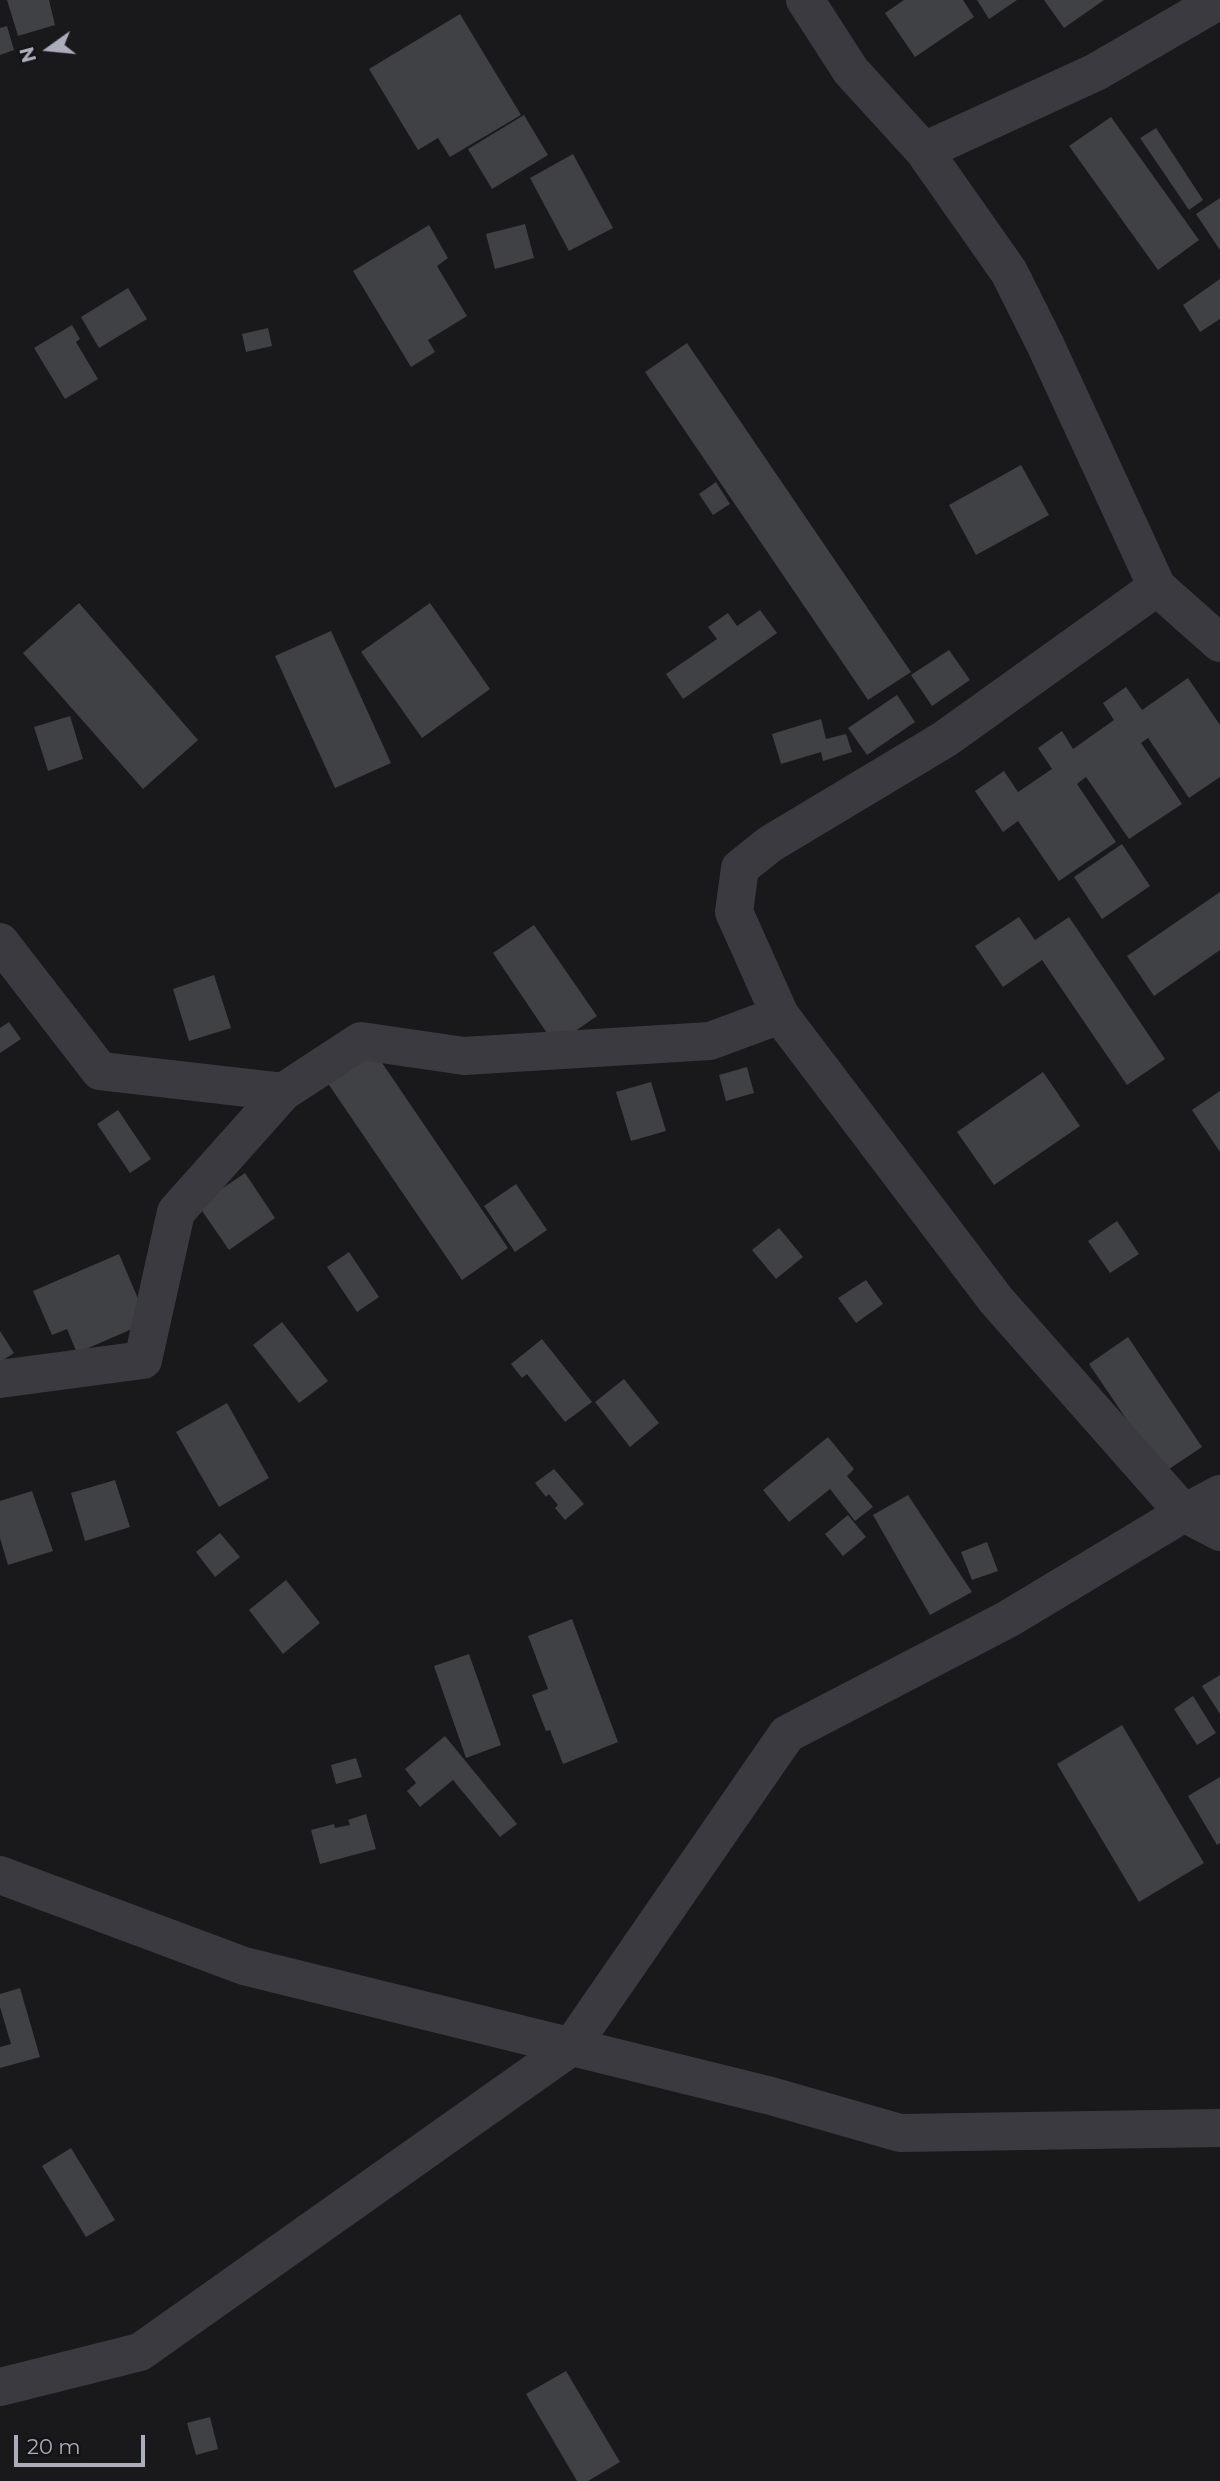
<!DOCTYPE html>
<html>
<head>
<meta charset="utf-8">
<style>
  body { margin:0 }
  #map { position:relative; width:1220px; height:2481px; overflow:hidden; background:#19191b; font-family:Montserrat,sans-serif }
  canvas { display:block }
  .north { position:absolute; left:14px; top:14px; width:70px; height:70px; -webkit-text-stroke:5px #141416; paint-order:stroke; rotate:255deg; font-size:19px; font-weight:700; line-height:28px; text-align:center; color:#abadbb }
  .north::after { content:''; display:block; margin:auto; width:24px; height:32px; background:#abadbb; clip-path:polygon(50% 0,100% 100%,50% 72%,0 100%) }
  .scale { position:absolute; left:14px; top:2435px; width:131px; height:32px; box-sizing:border-box; border:4px solid #abadbb; border-top:0; padding-left:9px; font-size:21px; line-height:24px; white-space:nowrap; color:#abadbb; -webkit-text-stroke:5px #141416; paint-order:stroke }
</style>
</head>
<body>
<div id="map">
<canvas width="1220" height="2481"></canvas>
<div class="north">N</div>
<div class="scale">20 m</div>
</div>
<script>
const ctx = document.querySelector('canvas').getContext('2d');
ctx.lineJoin = 'round';
function paint(path, color) { ctx.fillStyle = color; ctx.fill(path, 'evenodd'); }
const toPath = rows => new Path2D(rows.map(r => 'M' + r).join(''));
function strokePath(path, color, width, dash) { ctx.strokeStyle = color; ctx.lineWidth = width; ctx.lineCap = dash ? 'butt' : 'round'; ctx.setLineDash(dash || []); ctx.stroke(path); }
paint(toPath([
  [7,0,49,0,55,25,18,36],
  [904,0,963,0,974,17,915,57,885,13],
  [977,0,1017,0,989,19],
  [1044,0,1104,0,1064,28],
  [460,14,521,115,450,157,438,138,418,150,369,69],
  [7,26,14,50,0,55,0,28],
  [524,115,548,155,492,189,468,149],
  [1111,117,1199,240,1158,270,1069,146],
  [1156,128,1203,200,1189,210,1140,138],
  [573,154,613,228,569,251,530,178],
  [1220,198,1220,250,1196,214],
  [525,224,534,258,495,269,486,234],
  [429,225,448,258,437,266,467,316,428,340,435,352,411,367,353,271],
  [1220,279,1220,319,1200,332,1183,305],
  [128,288,147,319,99,348,81,317],
  [72,325,80,339,76,342,98,379,65,399,34,348],
  [268,328,272,346,246,352,242,334],
  [687,343,911,672,868,700,645,372],
  [1021,465,1049,515,976,555,949,505],
  [716,482,730,504,713,515,699,494],
  [79,603,198,740,143,789,23,653],
  [430,603,490,689,422,738,361,652],
  [760,610,777,633,683,699,666,674,717,639,708,627,728,613,737,626],
  [331,631,391,763,335,788,275,656],
  [949,650,970,680,932,706,911,675],
  [1188,678,1220,725,1220,777,1189,798,1148,738,1141,743,1182,804,1129,839,1086,777,1077,784,1116,842,1059,881,1018,821,1003,832,975,791,1004,771,1018,792,1052,769,1038,748,1062,731,1073,749,1114,720,1103,703,1126,687,1142,710],
  [897,695,915,722,867,755,848,728],
  [70,716,83,759,48,771,34,727],
  [821,719,826,739,846,734,852,752,823,761,821,752,781,764,772,734],
  [1122,844,1150,886,1102,919,1074,877],
  [1220,892,1220,950,1154,996,1127,956],
  [1019,917,1035,940,1069,917,1165,1059,1127,1085,1042,960,1003,987,975,946],
  [534,925,597,1016,555,1045,493,953],
  [214,975,231,1028,189,1041,173,989],
  [9,1022,21,1039,0,1053,0,1028],
  [374,1051,508,1248,462,1280,327,1082],
  [747,1067,754,1093,726,1101,719,1075],
  [1043,1072,1080,1126,994,1185,957,1132],
  [651,1082,666,1131,631,1141,616,1092],
  [1220,1091,1220,1152,1192,1110],
  [118,1110,151,1159,130,1173,97,1124],
  [245,1173,275,1218,229,1250,198,1205],
  [516,1184,547,1230,515,1252,484,1206],
  [1117,1221,1139,1254,1110,1273,1088,1241],
  [779,1228,803,1257,776,1279,752,1250],
  [349,1252,379,1297,357,1312,327,1267],
  [119,1254,148,1322,77,1353,67,1329,52,1335,33,1291],
  [866,1280,883,1304,856,1323,838,1298],
  [282,1322,328,1381,299,1403,253,1345],
  [0,1331,14,1353,0,1362],
  [1128,1337,1202,1447,1163,1473,1089,1364],
  [542,1339,592,1402,565,1422,527,1374,522,1378,511,1364],
  [624,1379,659,1423,630,1447,595,1402],
  [227,1403,269,1478,219,1507,176,1432],
  [828,1437,854,1469,847,1476,873,1507,855,1521,830,1489,789,1522,763,1490],
  [554,1469,584,1504,565,1520,555,1508,558,1505,549,1494,546,1497,535,1483],
  [115,1480,130,1527,85,1541,71,1493],
  [32,1491,53,1551,8,1565,0,1538,0,1501],
  [908,1495,972,1592,930,1615,873,1515],
  [848,1515,866,1537,843,1556,825,1534],
  [220,1533,240,1557,215,1577,196,1552],
  [987,1542,998,1571,972,1580,961,1552],
  [286,1580,320,1623,283,1654,249,1610],
  [572,1619,618,1742,563,1764,550,1730,546,1731,532,1695,548,1689,528,1636],
  [469,1654,501,1745,466,1758,434,1666],
  [1220,1675,1220,1714,1202,1686],
  [1193,1696,1216,1733,1197,1745,1174,1709],
  [1122,1725,1204,1863,1139,1902,1057,1764],
  [445,1736,517,1824,500,1837,453,1780,420,1807,407,1791,416,1783,405,1769],
  [356,1758,362,1777,336,1784,331,1765],
  [1220,1777,1220,1843,1217,1845,1188,1796],
  [366,1814,376,1849,320,1864,311,1830,334,1824,335,1828,350,1825,348,1820],
  [20,1988,40,2057,0,2068,0,2047,11,2044,0,2007,0,1994],
  [71,2148,115,2220,86,2237,42,2166],
  [566,2371,620,2462,588,2481,577,2481,526,2394],
  [210,2417,218,2449,196,2455,187,2423]
]), '#404145');
strokePath(toPath([
  [805,0,851,71,924,151,1009,272,1045,344,1157,587],
  [924,151,1096,72,1220,0],
  [0,942,100,1071,283,1092],
  [780,1015,734,912,740,868,770,844,945,739,1157,587,1220,643],
  [0,1379,143,1360,176,1212,283,1092,361,1041,464,1056,710,1041,780,1015,996,1300,1184,1513,1220,1532],
  [0,1875,244,1966,771,2096,900,2133,1220,2128],
  [0,2387,140,2352,571,2047,787,1734,1008,1619,1184,1513,1220,1494]
]), '#3a3a40', 38);
</script>
</body>
</html>
